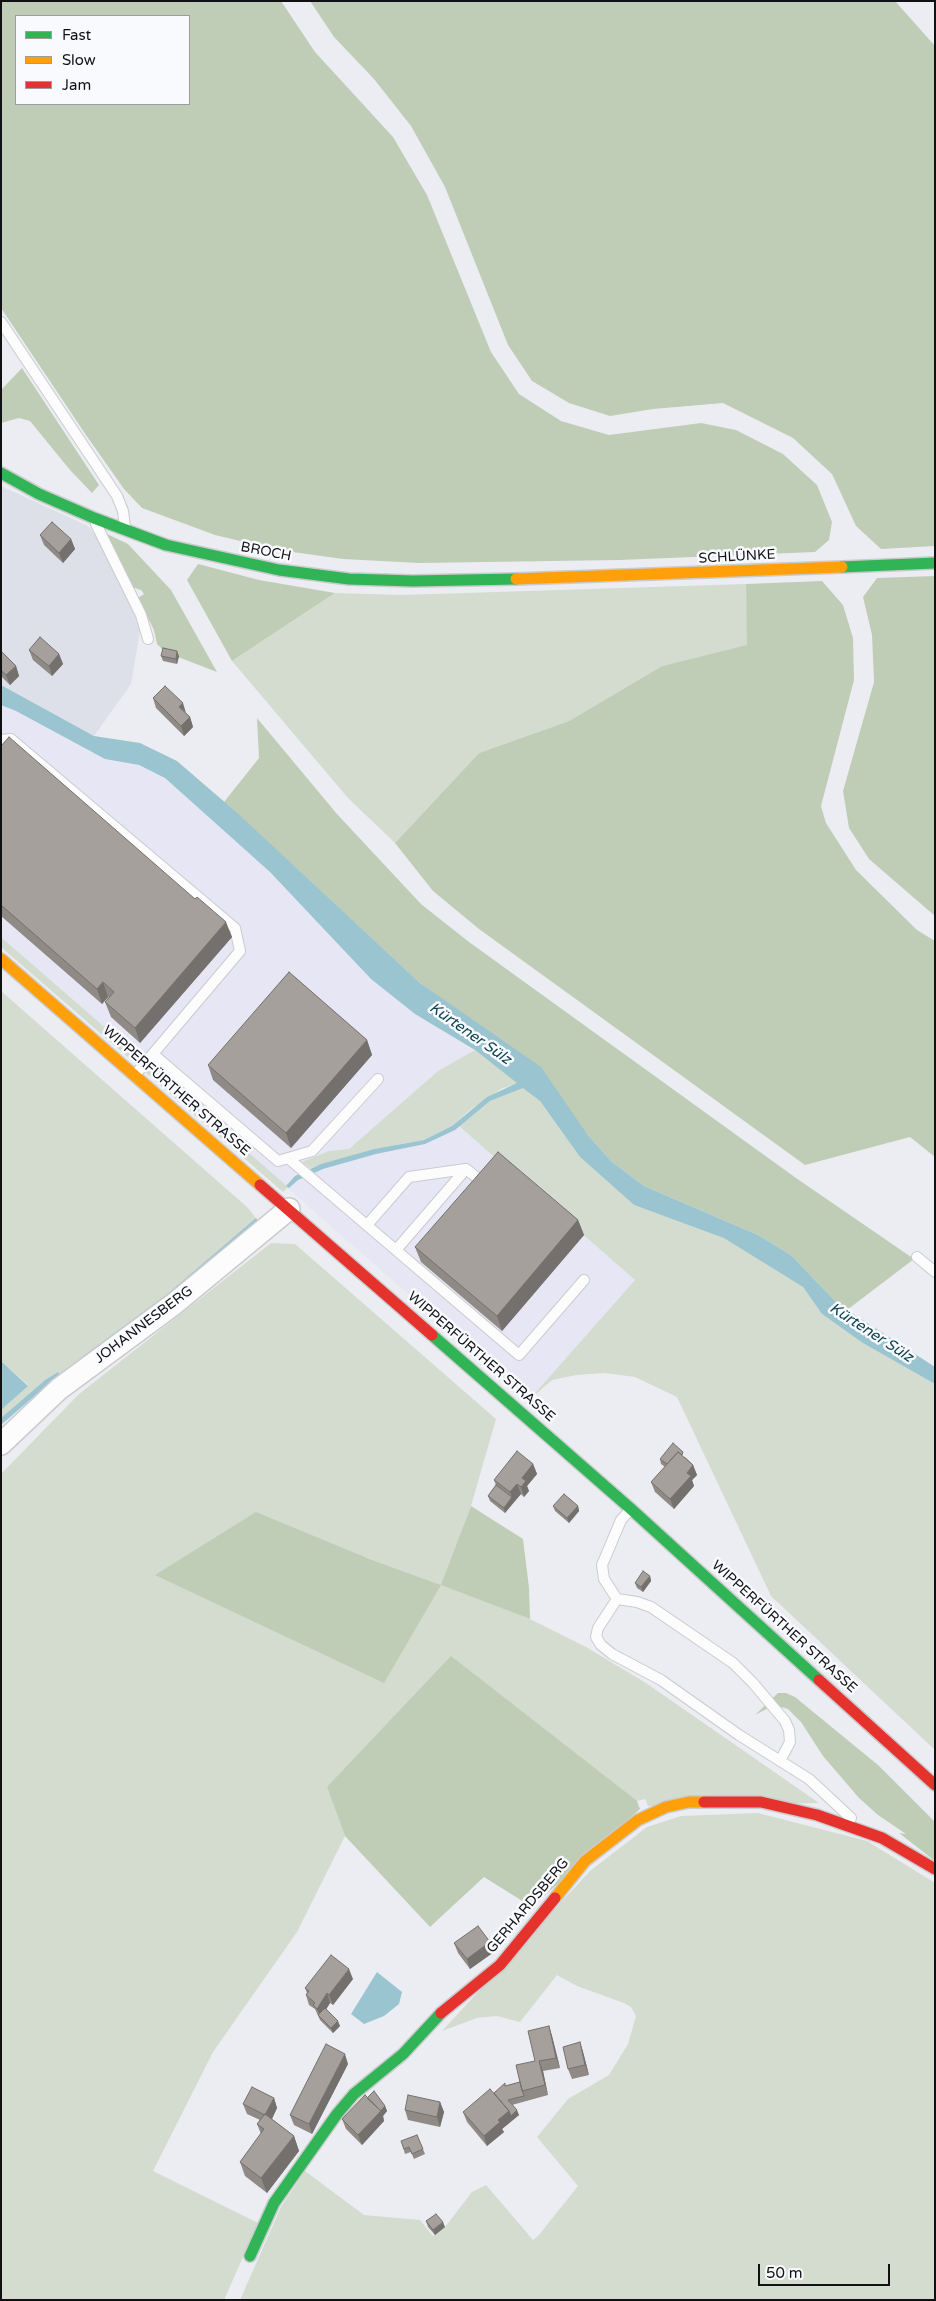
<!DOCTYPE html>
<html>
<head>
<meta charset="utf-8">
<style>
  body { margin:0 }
  #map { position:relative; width:936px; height:2301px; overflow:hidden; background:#ecedf2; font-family:"Varela Round",sans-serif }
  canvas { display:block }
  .frame { position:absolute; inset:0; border:2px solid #111114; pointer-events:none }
  .legend { position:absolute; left:15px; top:15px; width:175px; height:90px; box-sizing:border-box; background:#f9fafe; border:1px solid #9c9da0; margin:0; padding:6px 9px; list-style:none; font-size:15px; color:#111114 }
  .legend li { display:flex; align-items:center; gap:10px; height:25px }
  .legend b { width:25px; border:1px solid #9c9da0 }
  .scale { position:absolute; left:758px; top:2264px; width:132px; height:22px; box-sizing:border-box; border:2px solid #111114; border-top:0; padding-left:6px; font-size:15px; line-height:18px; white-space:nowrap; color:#111114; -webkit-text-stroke:4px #f9fafe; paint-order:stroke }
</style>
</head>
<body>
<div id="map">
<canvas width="936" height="2301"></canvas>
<div class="frame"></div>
<ul class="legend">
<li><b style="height:6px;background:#30b455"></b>Fast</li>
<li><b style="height:6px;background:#ff9f0a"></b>Slow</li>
<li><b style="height:6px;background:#e5322d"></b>Jam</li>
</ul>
<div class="scale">50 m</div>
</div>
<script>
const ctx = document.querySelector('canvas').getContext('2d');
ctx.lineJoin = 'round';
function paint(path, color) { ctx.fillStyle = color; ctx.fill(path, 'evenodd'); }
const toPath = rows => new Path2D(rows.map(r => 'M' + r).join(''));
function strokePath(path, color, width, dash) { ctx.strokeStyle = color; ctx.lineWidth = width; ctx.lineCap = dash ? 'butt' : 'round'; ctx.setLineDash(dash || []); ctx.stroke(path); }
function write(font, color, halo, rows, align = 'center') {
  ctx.font = font + ' "Varela Round",sans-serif'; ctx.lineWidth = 5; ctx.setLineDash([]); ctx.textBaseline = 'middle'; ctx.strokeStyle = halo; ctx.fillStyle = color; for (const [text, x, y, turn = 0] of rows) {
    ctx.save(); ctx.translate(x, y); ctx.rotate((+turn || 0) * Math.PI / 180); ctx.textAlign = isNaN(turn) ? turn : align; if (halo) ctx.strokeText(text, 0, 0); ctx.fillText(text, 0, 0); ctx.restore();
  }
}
paint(toPath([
  [1,486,88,526,99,540,129,601,140,631,131,684,94,736,1,685]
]), '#dddfe9');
paint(toPath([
  [1,705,16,711,105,759,139,765,165,778,270,872,371,979,415,1014,475,1050,438,1071,349,1149,329,1151,302,1162,314,1172,376,1154,425,1144,459,1126,635,1280,529,1400,1,937]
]), '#e7e6f4');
paint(toPath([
  [746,584,748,645,662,666,569,721,479,753,395,843,348,798,232,661,335,593,402,595],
  [1,937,288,1187,283,1192,1,947],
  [1,991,247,1207,256,1218,166,1295,83,1356,84,1358,55,1385,58,1372,45,1380,1,1418,1,1410,28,1385,1,1361],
  [475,1050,518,1083,501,1089,471,1109,452,1126,424,1140,374,1149,310,1168,302,1162,329,1151,349,1149,438,1071],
  [523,1087,540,1101,580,1157,634,1205,724,1237,803,1287,822,1314,864,1343,935,1384,935,1750,771,1596,677,1397,635,1377,605,1373,576,1375,552,1380,529,1400,635,1280,459,1126,490,1101],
  [271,1243,295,1244,496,1419,471,1506,442,1585,530,1619,586,1647,646,1683,819,1803,648,1806,645,1799,637,1801,327,1786,345,1836,297,1932,213,2052,153,2171,258,2223,224,2300,1,2300,1,1474,79,1394],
  [367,1558,441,1585,155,1575],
  [758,1813,867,1841,935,1883,935,2300,240,2300,281,2207,305,2171,364,2215,420,2220,433,2236,445,2227,472,2192,486,2185,533,2240,539,2235,578,2186,537,2137,568,2099,609,2075,628,2044,636,2016,631,2007,624,2003,577,1986,557,1975,520,2022,497,2016,477,2018,442,2031,590,1871,647,1827,681,1816]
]), '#d3dcce');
paint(toPath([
  [1,1,281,1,315,52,393,137,427,195,491,352,519,394,561,421,609,435,701,423,736,430,783,454,817,485,832,522,829,540,815,552,620,560,419,563,343,559,278,550,215,535,142,508,124,489,86,435,1,308],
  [16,16,189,16,189,104,16,104],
  [310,1,895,1,935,46,935,546,881,549,856,526,832,474,793,438,723,403,653,409,610,416,569,403,532,381,508,345,445,187,411,126,374,79,334,37],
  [22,368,99,485,92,493,70,470,30,421,19,418,1,423,1,390],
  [105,533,128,544,171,590,217,672,165,652,157,644,154,630,138,598,144,594,141,590,132,587],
  [198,564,259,580,335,593,232,661,187,580],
  [935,576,935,916,869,859,849,828,843,791,874,682,872,635,863,597,877,578],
  [822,581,843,605,853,638,854,680,821,806,826,823,856,870,917,930,935,941,935,1157,910,1137,805,1165,479,929,433,891,395,843,479,753,569,721,662,666,747,645,746,584],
  [257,718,337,814,421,904,469,942,796,1178,914,1259,847,1310,838,1304,791,1255,758,1235,644,1186,611,1161,587,1134,473,1022,420,983,224,802,259,758],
  [471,1506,523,1539,529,1588,530,1619,441,1585,384,1683,155,1575,256,1512,367,1558,441,1585],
  [451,1656,637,1801,640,1809,532,1907,484,1877,430,1927,345,1836,327,1787],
  [778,1693,786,1693,795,1697,878,1765,935,1822,935,1861,899,1833,906,1834,878,1815,859,1798,823,1756,801,1722,788,1709,774,1705,755,1715]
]), '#bfcdb7');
paint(toPath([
  [1,685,94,736,140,743,177,761,235,811,420,983,541,1067,587,1134,611,1161,644,1186,758,1235,791,1255,838,1304,935,1367,935,1384,863,1343,822,1314,803,1287,724,1238,634,1205,580,1157,540,1101,523,1088,490,1101,455,1130,425,1144,376,1154,323,1169,298,1180,289,1188,286,1186,295,1176,321,1164,374,1149,424,1140,452,1126,487,1097,517,1083,475,1050,415,1014,371,979,270,872,165,778,139,765,105,759,16,711,1,705],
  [256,1218,259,1222,170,1299,86,1360,83,1356,166,1295],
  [1,1361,28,1386,1,1410],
  [58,1372,60,1377,46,1386,1,1425,1,1418,45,1380],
  [377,1972,402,1992,399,2004,384,2016,364,2024,351,2014]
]), '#9ac4d0');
const lane = toPath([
  [1,322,117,496,123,511,125,527],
  [96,524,141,615,148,639],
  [1,740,11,739,235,928,240,951,135,1075],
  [153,1054,278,1161,312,1151,378,1079],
  [288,1158,519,1355,584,1280],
  [367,1225,409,1177,466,1169],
  [396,1250,466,1169,485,1184],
  [917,1257,935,1272],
  [630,1510,621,1520,602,1565,604,1579,617,1599,598,1628,596,1637,601,1645,612,1654,661,1680,739,1735,809,1779,851,1818],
  [617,1599,637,1602,651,1607,733,1663,753,1683,785,1721,789,1730,790,1742,780,1761]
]);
const street = toPath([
  [1,1444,59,1389,174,1304,289,1209]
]);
const fast = toPath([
  [1,473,39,494,94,518,166,545,279,570,349,579,413,581,516,579],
  [842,567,935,563],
  [432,1335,631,1509,819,1680],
  [250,2256,274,2203,337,2114,354,2094,403,2054,441,2013]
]);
const slow = toPath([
  [516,579,842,567],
  [1,959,260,1185],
  [555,1898,585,1861,638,1820,666,1807,689,1802,704,1802]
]);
const jam = toPath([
  [260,1185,432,1335],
  [819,1680,935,1785],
  [704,1802,761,1802,817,1815,882,1838,935,1869],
  [441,2013,500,1965,555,1898]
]);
strokePath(lane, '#cacbce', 12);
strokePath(street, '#cacbce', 24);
strokePath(fast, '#cacbce', 14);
strokePath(slow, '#cacbce', 14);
strokePath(jam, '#cacbce', 14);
strokePath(lane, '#fcfcfd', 10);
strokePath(street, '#fcfcfd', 21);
strokePath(fast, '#30b455', 11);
strokePath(slow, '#ff9f0a', 11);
strokePath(jam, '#e5322d', 11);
paint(toPath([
  [40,535,71,539,75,549,63,563,44,545],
  [29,650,59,654,63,664,52,676,33,660],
  [1,651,16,666,19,676,10,685,1,676],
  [161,656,179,656,177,664,163,661],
  [153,698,186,713,190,717,193,727,184,736,156,708],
  [1,746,232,937,140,1043,111,1017,105,1002,109,997,108,997,102,1004,1,916],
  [367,1040,372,1055,291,1148,213,1080,208,1065],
  [578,1220,584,1235,502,1331,421,1262,415,1247],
  [685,1457,693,1465,697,1475,692,1480,694,1486,674,1509,655,1492,651,1482,665,1467,661,1464,660,1459],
  [533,1464,537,1474,527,1486,529,1491,524,1497,521,1494,505,1513,490,1501,488,1496,496,1485,494,1480],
  [553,1506,578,1506,579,1511,569,1523,555,1511],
  [650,1576,651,1581,643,1592,637,1588,635,1583],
  [490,1942,494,1952,470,1969,458,1953,454,1943],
  [353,1979,333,2005,330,2003,326,2009,340,2026,333,2033,320,2020,315,2009,309,2005,306,1995,307,1993,305,1988],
  [549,2026,552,2036,560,2068,543,2071,548,2095,512,2105,519,2115,502,2129,504,2132,487,2146,467,2122,463,2112,505,2086,520,2082,535,2061],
  [580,2042,583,2052,589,2075,572,2079,568,2069],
  [348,2064,312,2134,294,2125,290,2115],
  [274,2098,277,2108,272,2119,294,2136,299,2151,267,2193,245,2176,240,2162,261,2134,257,2124,260,2120,247,2114,243,2104],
  [367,2098,385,2106,387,2111,383,2116,384,2121,362,2145,346,2129,342,2119],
  [440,2102,444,2112,440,2127,408,2120,405,2110],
  [417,2135,425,2154,414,2159,411,2152,405,2154,401,2141],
  [426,2221,445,2227,435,2235,428,2227]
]), '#8f8a86');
paint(toPath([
  [71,539,75,549,63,563,59,553],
  [177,651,179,656,177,664,176,659],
  [59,654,63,664,52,676,49,666],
  [16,666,19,676,10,685,6,675],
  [183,703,186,713,179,707],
  [190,717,193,727,184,736,181,726],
  [226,922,232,937,140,1043,135,1028],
  [103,982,108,997,102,1004,97,989],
  [367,1040,372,1055,291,1148,286,1133],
  [578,1220,584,1235,502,1331,497,1316],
  [533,1464,537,1474,527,1486,529,1491,524,1497,521,1487,522,1478],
  [693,1465,697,1475,692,1480,694,1486,674,1509,670,1499,687,1473],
  [517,1484,521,1494,514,1502,510,1492],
  [512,1497,514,1502,505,1513,504,1508],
  [578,1506,579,1511,569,1523,567,1518],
  [650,1576,651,1581,643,1592,641,1587],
  [490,1942,494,1952,470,1969,467,1959],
  [349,1969,353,1979,333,2005,329,1995],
  [327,1993,330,2003,321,2018,317,2009],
  [338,2021,340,2026,333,2033,331,2028],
  [549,2026,552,2036,560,2068,556,2058],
  [580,2042,583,2052,589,2075,585,2065],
  [345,2054,348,2064,312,2134,309,2124],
  [539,2061,543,2071,548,2095,545,2085],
  [274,2098,277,2108,269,2125,265,2115],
  [440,2102,444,2112,440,2127,437,2117],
  [385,2106,387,2111,383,2116,384,2121,362,2145,358,2135],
  [517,2110,519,2115,502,2129,504,2132,487,2146,484,2136,498,2120,509,2111],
  [294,2136,299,2151,267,2193,261,2178],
  [443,2222,445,2227,435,2235,433,2230]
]), '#74706d');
const building = toPath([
  [52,522,71,539,59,553,40,535,52,522],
  [40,637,59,654,49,666,29,650,40,637],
  [163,648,177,651,176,659,161,656,163,648],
  [1,651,16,666,6,675,1,670,1,651],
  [165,686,183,703,179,707,190,717,181,726,153,698,165,686],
  [9,737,195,899,197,897,226,922,135,1028,105,1002,114,992,103,982,97,989,1,905,1,746,9,737],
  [289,972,367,1040,286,1133,208,1065,289,972],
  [498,1152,578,1220,497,1316,415,1247,498,1152],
  [673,1443,683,1452,682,1455,678,1452,667,1464,660,1459,673,1443],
  [517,1451,533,1464,522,1478,526,1481,521,1487,517,1484,510,1492,494,1480,517,1451],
  [678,1452,693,1465,687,1473,691,1476,670,1499,651,1482,678,1452],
  [496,1485,512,1497,504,1508,488,1496,496,1485],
  [564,1494,578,1506,567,1518,553,1506,564,1494],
  [643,1571,650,1576,641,1587,635,1583,643,1571],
  [478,1926,490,1942,467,1959,454,1943,478,1926],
  [331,1955,349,1969,329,1995,327,1993,317,2009,313,2005,315,2003,306,1995,309,1991,305,1988,331,1955],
  [325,2008,338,2021,331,2028,318,2015,325,2008],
  [549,2026,556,2058,539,2061,545,2085,522,2091,516,2065,535,2061,528,2031,549,2026],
  [580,2042,585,2065,568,2069,563,2047,580,2042],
  [326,2044,345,2054,309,2124,290,2115,326,2044],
  [520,2082,524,2096,508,2100,517,2110,511,2116,509,2111,494,2093,505,2083,505,2086,520,2082],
  [252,2087,274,2098,265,2115,243,2104,252,2087],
  [490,2089,509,2111,498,2120,500,2122,484,2136,463,2112,490,2089],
  [374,2091,385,2106,379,2113,381,2111,367,2098,374,2091],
  [365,2095,381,2111,358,2135,342,2119,365,2095],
  [408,2095,440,2102,437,2117,405,2110,408,2095],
  [265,2114,294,2136,261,2178,240,2162,264,2129,257,2124,265,2114],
  [417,2135,423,2149,412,2154,409,2147,404,2149,401,2141,417,2135],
  [436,2214,443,2222,433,2230,426,2221,436,2214]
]);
paint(building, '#a6a09c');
strokePath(building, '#74706d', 1);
write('14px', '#111114', '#f9fafe', [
  ["BROCH",266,552,11],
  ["SCHLÜNKE",737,557,-3],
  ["WIPPERFÜRTHER STRASSE",176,1091,41],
  ["JOHANNESBERG",144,1325,-37],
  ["WIPPERFÜRTHER STRASSE",481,1357,41],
  ["WIPPERFÜRTHER STRASSE",784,1627,42],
  ["GERHARDSBERG",528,1906,-50]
]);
write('italic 15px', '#0f4551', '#f9fafe', [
  ["Kürtener Sülz",470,1034,35],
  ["Kürtener Sülz",871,1333,33]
]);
</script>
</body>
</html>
